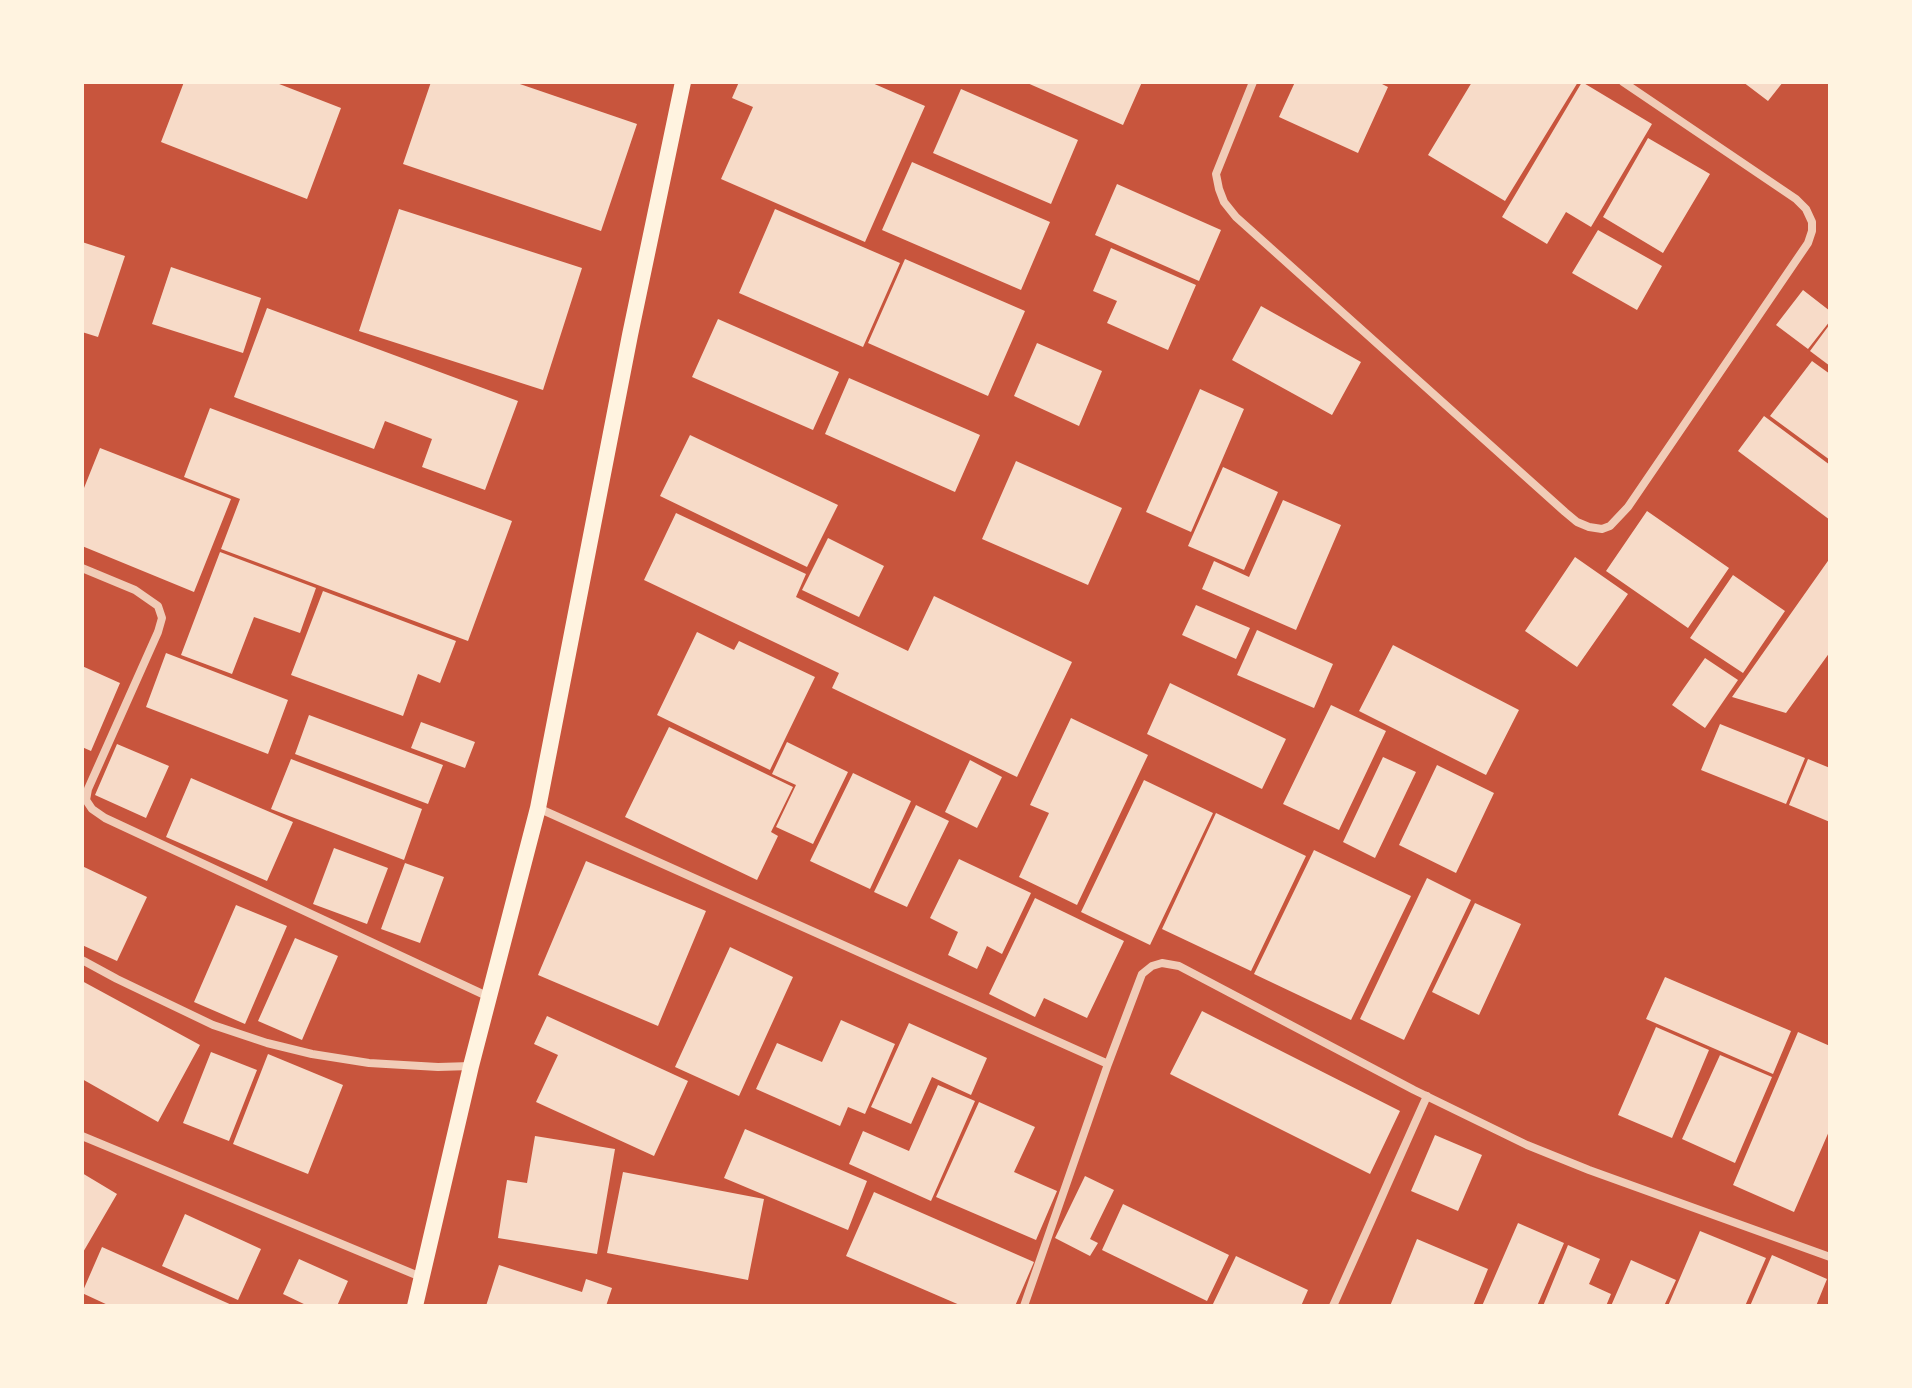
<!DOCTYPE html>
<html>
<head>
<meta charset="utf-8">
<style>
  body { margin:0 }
  #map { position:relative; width:1912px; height:1388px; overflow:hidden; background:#c8553d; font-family:"Golos Text",sans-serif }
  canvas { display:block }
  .frame { position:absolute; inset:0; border:84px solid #fff3e0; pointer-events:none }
</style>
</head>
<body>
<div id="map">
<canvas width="1912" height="1388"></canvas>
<div class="frame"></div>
</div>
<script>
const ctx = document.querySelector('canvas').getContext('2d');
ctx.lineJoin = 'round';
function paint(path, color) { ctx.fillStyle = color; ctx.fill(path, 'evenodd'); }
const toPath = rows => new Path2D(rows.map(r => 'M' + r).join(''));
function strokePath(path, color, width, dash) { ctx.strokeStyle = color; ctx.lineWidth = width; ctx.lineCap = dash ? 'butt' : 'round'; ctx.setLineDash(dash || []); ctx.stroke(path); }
paint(toPath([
  [184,82,274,82,341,108,307,199,161,142],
  [431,82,514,82,637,124,601,231,403,164],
  [739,82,870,82,925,106,865,242,721,179,753,107,732,98],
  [1025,82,1142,82,1123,125],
  [1295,82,1378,82,1388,87,1358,153,1279,117],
  [1472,82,1578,82,1505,201,1428,155],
  [1582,82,1652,124,1591,227,1566,212,1547,244,1502,217],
  [1743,82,1783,82,1768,101],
  [961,89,1078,140,1051,204,933,153],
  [1648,138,1710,174,1663,253,1603,217],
  [912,162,1050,222,1021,290,882,230],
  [1117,184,1221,230,1199,281,1095,235],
  [399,209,582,268,543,390,359,331],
  [775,209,900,263,863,347,739,293],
  [1598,230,1662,266,1637,310,1572,273],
  [82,242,125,256,98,337,82,332],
  [1111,248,1196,285,1168,350,1107,323,1117,301,1093,291],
  [905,259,1025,311,988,396,868,343],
  [171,267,261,298,243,353,152,324],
  [1803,290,1830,311,1830,321,1808,349,1776,325],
  [1261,306,1361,362,1332,415,1232,360],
  [267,308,518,401,485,490,422,467,432,439,385,421,374,449,234,397],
  [718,319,839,372,813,430,692,377],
  [1830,324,1830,366,1810,351],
  [1037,343,1102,371,1079,426,1014,396],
  [1812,361,1830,374,1830,460,1770,416],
  [849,378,980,435,955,492,825,434],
  [1200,389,1244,409,1191,532,1146,512],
  [210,408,512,521,468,641,221,549,240,499,184,477],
  [1764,416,1830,465,1830,520,1738,451],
  [690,435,838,505,807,567,660,496],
  [100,448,231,499,194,592,82,546,82,493],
  [1016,461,1122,508,1088,585,982,539],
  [1223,467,1278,492,1244,570,1188,546],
  [1283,500,1341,525,1296,630,1202,589,1214,561,1249,577],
  [1647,511,1729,568,1688,628,1606,571],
  [676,513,806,574,796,597,908,651,934,596,1072,662,1017,777,832,688,839,673,644,580],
  [828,538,884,566,859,617,802,590],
  [220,552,316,588,300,633,254,617,232,674,181,655],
  [1575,557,1628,594,1577,667,1525,631],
  [1830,558,1830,652,1786,713,1732,697],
  [1733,575,1785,611,1743,673,1690,638],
  [323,591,456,641,440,683,418,674,403,716,291,675],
  [1196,605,1250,628,1236,659,1182,635],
  [1257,630,1333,664,1314,708,1237,675],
  [697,632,734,650,739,641,815,677,770,770,657,715],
  [1393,645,1519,710,1486,775,1359,711],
  [166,653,288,700,268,754,146,707],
  [1705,658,1738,680,1705,728,1672,705],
  [82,666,120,683,91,751,82,747],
  [1170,683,1286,739,1262,789,1147,734],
  [1331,705,1386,731,1339,830,1283,804],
  [309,715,443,765,428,804,295,754],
  [1071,718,1148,755,1077,905,1019,877,1049,813,1030,805],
  [421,722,475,742,465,768,411,748],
  [1720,724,1805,758,1786,804,1701,770],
  [669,727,793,787,771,832,778,836,757,880,625,817],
  [787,742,848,772,813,844,776,827,796,785,772,774],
  [117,744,169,766,146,818,95,795],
  [1383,757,1416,772,1375,858,1343,842],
  [291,759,422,809,404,860,271,809],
  [1808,759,1830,768,1830,822,1789,805],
  [970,760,1002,777,977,828,945,812],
  [1437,765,1494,793,1456,873,1399,845],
  [853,773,911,801,870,889,810,861],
  [191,778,293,822,267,881,166,837],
  [1144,780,1213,813,1150,945,1081,912],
  [916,805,949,821,907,907,874,892],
  [1216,813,1306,856,1251,971,1162,929],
  [334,848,388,868,367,924,313,904],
  [1314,850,1411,896,1351,1020,1254,974],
  [959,859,1031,893,1002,954,987,946,977,969,948,955,958,932,930,918],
  [586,861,706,911,658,1026,538,975],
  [405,863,444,877,420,943,381,929],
  [82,866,147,897,117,961,82,945],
  [1427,878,1471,900,1404,1040,1360,1019],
  [1035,898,1124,941,1087,1018,1044,998,1035,1017,989,994],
  [1475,903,1521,924,1479,1015,1432,992],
  [236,905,287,926,245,1024,194,1002],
  [295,938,338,956,302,1040,258,1021],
  [730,947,793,977,739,1096,675,1067],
  [1665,977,1791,1031,1773,1074,1646,1019],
  [82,981,200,1045,158,1122,82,1079],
  [1202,1011,1400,1111,1370,1174,1170,1074],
  [547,1016,688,1081,654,1156,536,1102,558,1055,534,1044],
  [841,1020,895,1044,865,1114,848,1107,840,1126,756,1089,777,1043,822,1062],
  [909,1023,987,1058,971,1095,932,1077,911,1124,871,1107],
  [1656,1027,1709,1050,1672,1138,1618,1115],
  [1798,1032,1830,1046,1830,1129,1794,1212,1733,1185],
  [211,1052,257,1070,229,1141,183,1123],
  [268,1054,343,1085,308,1174,233,1144],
  [1720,1055,1772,1077,1735,1163,1682,1139],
  [938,1085,975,1101,931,1201,849,1164,863,1131,909,1151],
  [979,1102,1035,1127,1014,1172,1057,1191,1036,1240,936,1197],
  [745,1129,867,1181,848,1230,724,1178],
  [1435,1135,1482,1155,1458,1211,1411,1191],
  [535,1136,615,1149,597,1254,498,1238,507,1180,527,1183],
  [623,1172,764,1199,748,1280,607,1253],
  [82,1173,117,1194,82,1254],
  [1085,1176,1114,1190,1090,1239,1098,1243,1090,1256,1055,1238],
  [874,1192,1034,1262,1015,1306,962,1306,846,1256],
  [1123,1204,1229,1255,1207,1301,1102,1250],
  [185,1214,261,1249,238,1300,162,1266],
  [1518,1223,1564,1243,1537,1306,1482,1306],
  [1700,1231,1766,1258,1745,1306,1668,1306],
  [1417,1239,1488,1269,1473,1306,1390,1306],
  [1568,1245,1600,1259,1589,1284,1611,1294,1606,1306,1543,1306],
  [102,1247,234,1306,110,1306,82,1293],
  [1772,1255,1827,1279,1816,1306,1750,1306],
  [1236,1256,1308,1290,1301,1306,1212,1306],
  [299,1259,348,1281,337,1306,308,1306,283,1294],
  [1631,1260,1676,1280,1664,1306,1611,1306],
  [499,1265,582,1292,586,1279,612,1288,606,1306,486,1306]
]), '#f7dbc8');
strokePath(toPath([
  [1253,82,1216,174,1219,189,1224,202,1236,217,1565,512,1577,522,1589,527,1602,529,1610,526,1628,507,1808,243,1812,231,1812,222,1806,209,1796,199,1623,82],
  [82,568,135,590,158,606,162,618,158,632,88,789,86,800,92,809,105,818,489,997],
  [538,808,1108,1064,1142,974,1152,966,1162,963,1179,966,1414,1090,1527,1145,1589,1170,1830,1257],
  [82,960,117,979,213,1025,267,1043,312,1054,369,1063,438,1067,471,1066],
  [82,1136,421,1277],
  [1024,1306,1108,1064],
  [1333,1306,1427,1096]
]), '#f1ccb7', 8);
strokePath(toPath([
  [415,1306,471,1066,538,808,630,335,683,82]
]), '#fff3e0', 16);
</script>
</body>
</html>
